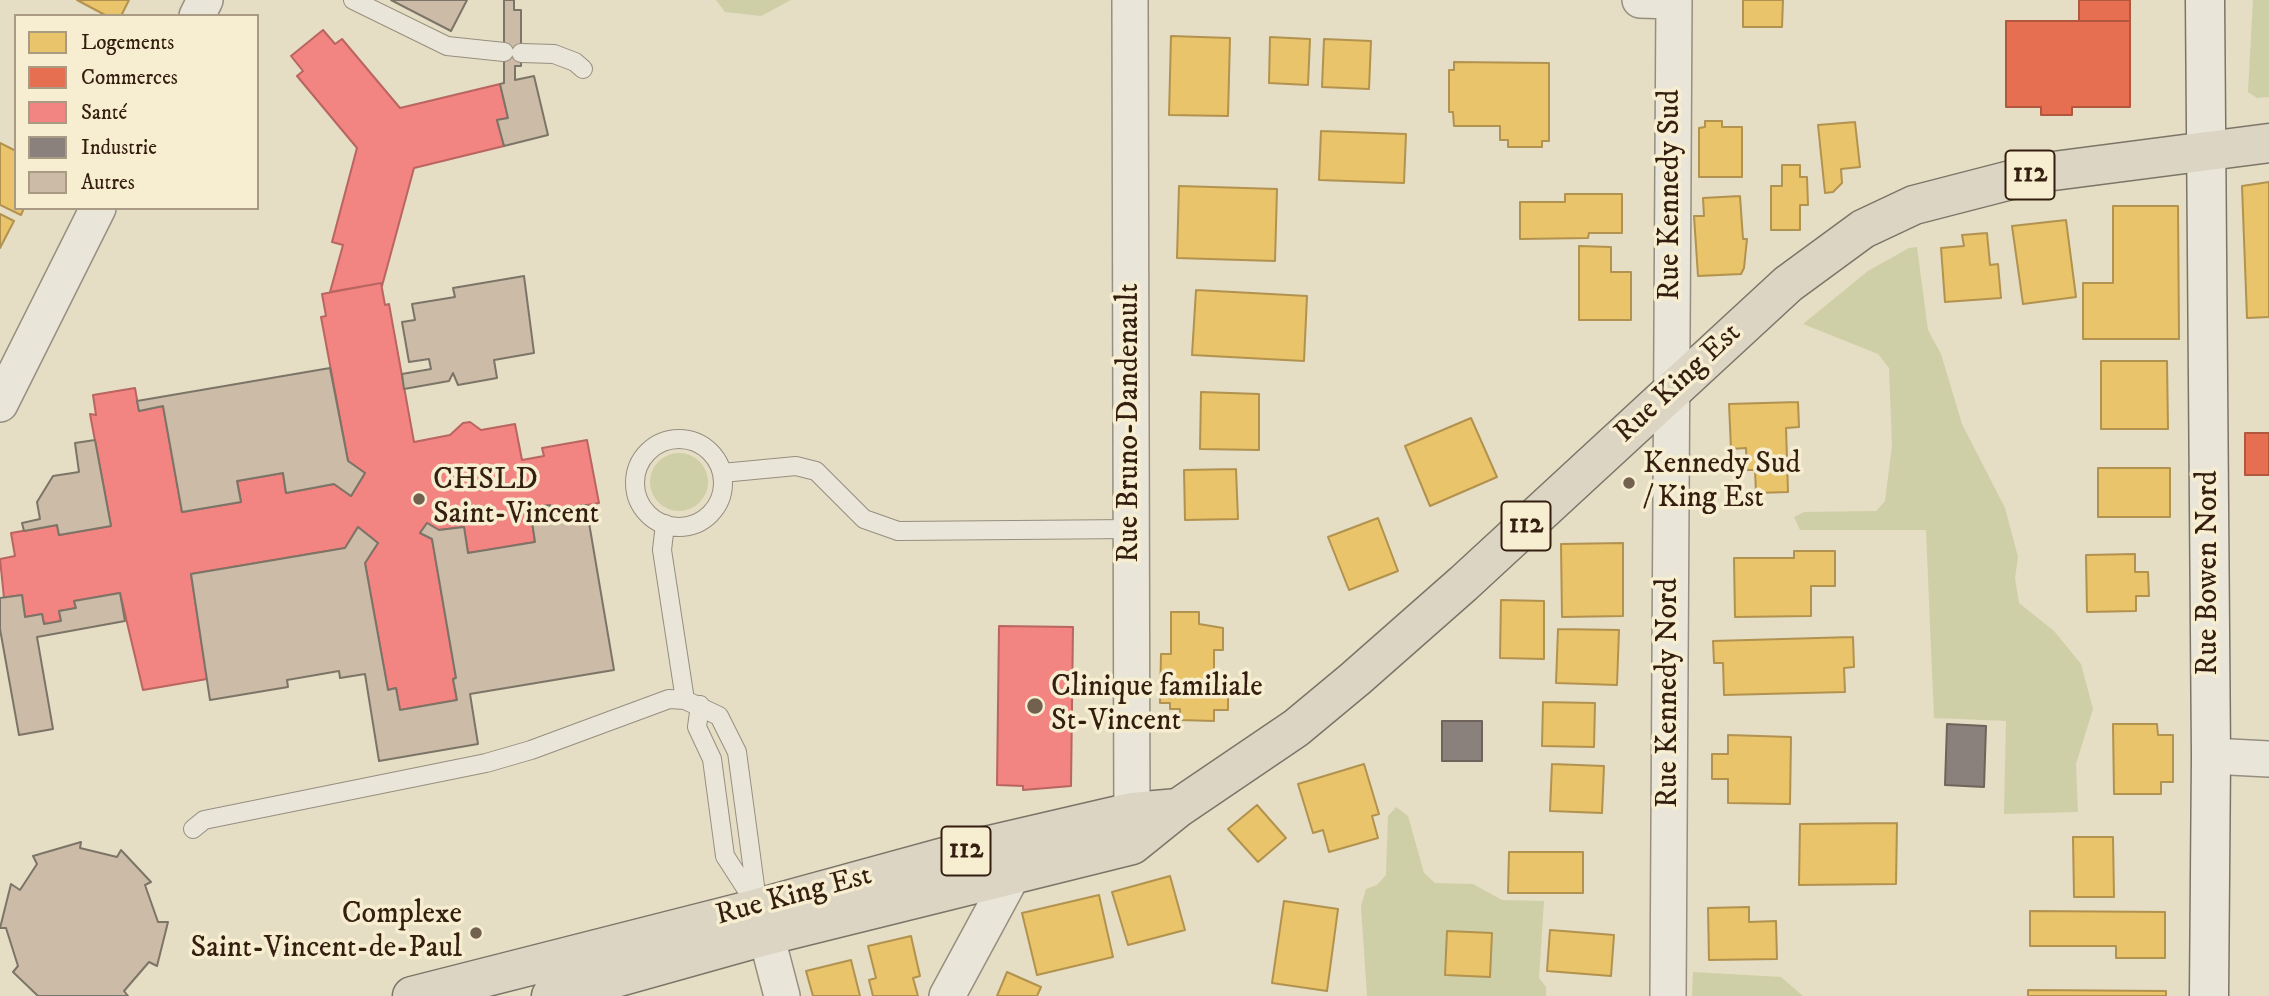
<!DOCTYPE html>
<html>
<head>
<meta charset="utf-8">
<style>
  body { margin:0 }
  #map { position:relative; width:2269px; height:996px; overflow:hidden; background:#e5ddc4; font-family:"IM FELL DW Pica",serif }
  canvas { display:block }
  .legend { position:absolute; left:14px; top:14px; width:245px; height:196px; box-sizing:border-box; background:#f7edd0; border:2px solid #a99a83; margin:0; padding:9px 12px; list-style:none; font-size:21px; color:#331e0f }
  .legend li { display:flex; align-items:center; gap:14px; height:35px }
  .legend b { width:35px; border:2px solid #a99a83 }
</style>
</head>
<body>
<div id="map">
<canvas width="2269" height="996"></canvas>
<ul class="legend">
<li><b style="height:19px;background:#e9c46a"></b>Logements</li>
<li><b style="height:19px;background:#e76f51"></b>Commerces</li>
<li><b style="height:19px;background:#f28482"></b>Santé</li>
<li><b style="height:19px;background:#8a817c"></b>Industrie</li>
<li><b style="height:19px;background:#ccbba7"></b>Autres</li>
</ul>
</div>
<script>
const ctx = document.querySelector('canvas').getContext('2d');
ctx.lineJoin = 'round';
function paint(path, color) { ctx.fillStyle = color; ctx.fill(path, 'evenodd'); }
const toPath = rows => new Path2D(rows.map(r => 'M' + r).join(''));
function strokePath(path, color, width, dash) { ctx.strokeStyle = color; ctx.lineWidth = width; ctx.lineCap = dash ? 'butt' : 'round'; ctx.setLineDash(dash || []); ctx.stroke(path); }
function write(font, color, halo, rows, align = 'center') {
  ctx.font = font + ' "IM FELL DW Pica",serif'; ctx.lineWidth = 7; ctx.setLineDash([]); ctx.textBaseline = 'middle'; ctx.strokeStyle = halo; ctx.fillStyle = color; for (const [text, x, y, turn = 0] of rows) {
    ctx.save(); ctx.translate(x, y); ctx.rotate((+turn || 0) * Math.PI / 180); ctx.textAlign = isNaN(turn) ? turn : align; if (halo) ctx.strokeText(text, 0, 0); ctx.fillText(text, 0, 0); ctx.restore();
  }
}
paint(toPath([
  [716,0,791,0,761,16,725,12],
  [2253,0,2269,0,2269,97,2257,98,2248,92],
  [1917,247,1928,330,1941,354,1962,424,2005,508,2018,557,2015,578,2019,603,2054,631,2081,664,2093,709,2076,764,2078,812,2004,814,2006,721,1934,718,1926,530,1800,530,1794,517,1804,512,1876,511,1885,501,1892,446,1889,368,1878,354,1803,324,1868,271,1909,248],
  '650 482a29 29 0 1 1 58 0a29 29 0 1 1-58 0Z',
  [1396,807,1408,816,1424,873,1435,883,1473,884,1502,900,1544,901,1539,978,1546,987,1546,996,1367,996,1361,906,1366,889,1377,885,1386,875,1388,816],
  [1693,972,1781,977,1803,996,1692,996]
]), '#cecfa6');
const homes = toPath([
  [77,0,129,0,121,16,107,16,77,0],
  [1743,0,1783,0,1782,27,1743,27,1743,0],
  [1171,36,1230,38,1228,116,1169,115,1171,36],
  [1270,37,1310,39,1308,85,1269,83,1270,37],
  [1324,39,1371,41,1369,89,1322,87,1324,39],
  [1454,62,1549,63,1549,141,1542,141,1542,147,1508,147,1508,140,1500,140,1500,126,1454,126,1453,112,1449,112,1449,70,1454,70,1454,62],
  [1705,121,1722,121,1722,127,1742,127,1742,177,1699,177,1699,128,1705,127,1705,121],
  [1855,122,1860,167,1841,169,1842,183,1833,192,1825,193,1818,125,1855,122],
  [1321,131,1406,134,1404,183,1319,180,1321,131],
  [0,143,16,151,16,208,24,208,21,215,0,205,0,143],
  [1782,165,1800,165,1800,177,1807,177,1808,205,1800,205,1800,230,1771,230,1771,186,1782,186,1782,165],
  [2269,182,2269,317,2247,318,2242,186,2269,182],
  [1179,186,1277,189,1275,261,1177,258,1179,186],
  [1565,194,1622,194,1622,233,1589,233,1588,238,1520,239,1520,202,1565,202,1565,194],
  [1740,196,1743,239,1747,239,1744,268,1741,274,1698,276,1694,216,1704,216,1703,198,1740,196],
  [2113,206,2178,206,2179,339,2083,339,2083,283,2113,283,2113,206],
  [0,214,14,221,0,248,0,214],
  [2066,220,2076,297,2023,304,2012,226,2066,220],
  [1987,233,1990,265,1998,264,2001,298,1945,302,1941,248,1964,246,1962,235,1987,233],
  [1579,246,1611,247,1611,272,1631,272,1631,320,1579,320,1579,246],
  [1196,290,1307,296,1304,361,1192,355,1196,290],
  [2101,361,2167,361,2168,429,2101,429,2101,361],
  [1201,392,1259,394,1259,450,1200,449,1201,392],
  [1798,402,1799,427,1786,428,1788,492,1756,493,1755,470,1747,470,1746,448,1731,449,1729,404,1798,402],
  [1471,418,1497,477,1430,506,1405,446,1471,418],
  [2098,468,2170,468,2170,517,2098,517,2098,468],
  [1236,469,1238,519,1185,520,1184,470,1236,469],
  [1378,518,1398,571,1349,590,1328,537,1378,518],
  [1623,543,1623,616,1562,617,1561,544,1623,543],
  [1794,551,1835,551,1835,586,1811,586,1811,616,1735,617,1734,558,1794,558,1794,551],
  [2135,554,2135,572,2148,572,2149,596,2136,596,2136,611,2087,612,2086,555,2135,554],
  [1501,600,1544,601,1544,659,1500,658,1501,600],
  [1171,612,1199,612,1199,624,1223,628,1223,650,1214,650,1214,682,1228,682,1228,710,1214,710,1214,721,1180,720,1180,709,1170,709,1170,703,1160,703,1161,654,1171,654,1171,612],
  [1558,629,1619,630,1617,685,1556,683,1558,629],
  [1853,637,1854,667,1844,668,1845,692,1724,695,1723,663,1714,663,1713,641,1853,637],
  [1543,702,1595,703,1594,747,1542,746,1543,702],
  [2113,724,2157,724,2158,735,2173,735,2173,782,2161,782,2161,794,2114,794,2113,724],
  [1728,735,1791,737,1790,804,1728,803,1728,779,1712,779,1712,754,1728,754,1728,735],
  [1364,764,1379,814,1372,816,1378,838,1329,852,1323,830,1313,833,1298,784,1364,764],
  [1552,764,1604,766,1602,813,1550,811,1552,764],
  [1257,805,1286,838,1258,862,1228,829,1257,805],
  [1897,823,1896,884,1799,885,1800,824,1897,823],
  [2073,837,2113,837,2114,897,2074,897,2073,837],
  [1509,852,1583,852,1583,893,1508,893,1509,852],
  [1170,876,1185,930,1128,945,1112,892,1170,876],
  [1099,895,1113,957,1037,975,1022,913,1099,895],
  [1284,901,1338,909,1327,991,1272,983,1284,901],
  [1749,907,1749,922,1776,921,1777,959,1709,960,1708,908,1749,907],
  [2030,911,2165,912,2165,958,2116,958,2116,946,2030,946,2030,911],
  [1550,930,1614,935,1611,976,1547,971,1550,930],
  [1447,931,1492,933,1490,977,1445,975,1447,931],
  [911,936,920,976,913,978,918,996,873,996,869,980,876,978,868,946,911,936],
  [851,960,860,996,813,996,806,971,851,960],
  [1007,972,1041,987,1037,996,997,996,1007,972],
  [2028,990,2166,991,2166,996,2028,996,2028,990]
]);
paint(homes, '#e9c46a');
strokePath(homes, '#b2924f', 2);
const shops = toPath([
  [2079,0,2130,0,2130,21,2079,21,2079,0],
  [2006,21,2130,21,2130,107,2072,107,2072,115,2041,115,2041,107,2006,107,2006,21],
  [2245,433,2269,433,2269,475,2245,475,2245,433]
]);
paint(shops, '#e76f51');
strokePath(shops, '#b1573d', 2);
const health = toPath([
  [323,30,335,44,342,39,400,108,500,84,508,118,497,120,504,146,414,168,382,286,381,283,330,292,343,245,332,242,357,148,297,76,303,71,291,56,323,30],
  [381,283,385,305,389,304,414,442,450,435,463,423,470,422,481,430,515,424,522,460,544,456,542,448,587,440,599,503,550,511,550,505,530,508,535,542,468,553,464,527,439,530,427,523,420,533,432,539,456,678,453,679,457,700,400,710,396,688,388,690,365,563,378,543,358,527,345,548,191,574,207,679,143,690,120,593,74,601,76,608,59,611,61,621,44,624,42,614,25,617,22,595,4,598,0,559,15,556,11,533,57,525,59,535,111,526,90,414,96,415,93,395,135,388,139,411,163,406,182,512,241,502,237,481,283,473,286,493,334,484,351,496,365,473,348,461,321,317,326,316,322,294,381,283],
  [999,626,1073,627,1071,786,1023,790,1023,786,997,785,999,626]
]);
paint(health, '#f28482');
strokePath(health, '#b96560', 2);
const industry = toPath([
  [1442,721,1482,721,1482,761,1442,761,1442,721],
  [1947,724,1986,726,1984,787,1945,785,1947,724]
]);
paint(industry, '#8a817c');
strokePath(industry, '#70635b', 2);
const building = toPath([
  [391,0,467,0,451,31,391,0],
  [504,0,514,0,514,10,521,10,521,66,515,66,515,80,534,76,548,135,504,146,497,120,508,118,500,84,504,83,504,0],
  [524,276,534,353,494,360,497,378,458,385,453,373,449,381,404,389,402,374,431,369,429,359,409,362,402,322,415,320,412,304,455,297,453,288,524,276],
  [330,368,348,461,365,473,351,496,334,484,286,493,283,473,237,481,241,502,182,512,163,406,139,411,137,401,330,368],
  [95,440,111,526,59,535,57,525,24,531,22,523,40,519,37,502,53,476,79,472,75,443,95,440],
  [550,505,550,511,586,505,614,670,470,694,478,744,379,761,365,674,340,678,339,671,287,680,288,687,210,700,191,574,345,548,358,527,378,543,365,563,388,690,396,688,400,710,457,700,453,679,456,678,432,539,420,533,427,523,439,530,464,527,468,553,535,542,530,508,550,505],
  [120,593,125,621,37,637,53,729,19,735,0,629,0,598,22,595,25,617,42,614,44,624,61,621,59,611,76,608,74,601,120,593],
  [81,842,80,848,117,857,121,850,151,882,145,885,158,922,168,922,157,966,149,962,124,991,128,996,38,996,13,972,18,966,6,928,0,928,11,884,20,890,37,864,33,856,81,842]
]);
paint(building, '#ccbba7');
strokePath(building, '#7c7567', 2);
const lane = toPath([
  [353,0,447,46,504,52],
  [521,53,554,54,575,62,583,69],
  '635 483a44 44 0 1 1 88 0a44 44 0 1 1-88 0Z',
  [722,473,796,466,816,471,864,519,898,531,1132,529],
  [665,524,662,550,685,700],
  [700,705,697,727,712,759,725,856,754,901],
  [193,829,204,820,486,763,531,750,669,699,685,700,719,716,737,752,758,908]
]);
const street = toPath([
  [1130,0,1132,840],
  [1640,0,1674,1],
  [197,16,205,0],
  [0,404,98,208],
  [2211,756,2269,759],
  [759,908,782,996],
  [947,996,1013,874],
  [1668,996,1674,0]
]);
const secondary = toPath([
  [2205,0,2211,756,2209,996]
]);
const primary = toPath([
  [412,996,758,908,977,848,1132,812,1178,808],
  [551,996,765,936,1132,845,1178,808,1296,728,1355,679,1464,583,1788,284,1863,229,1914,205,2038,173,2269,143]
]);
strokePath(lane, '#968e7f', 20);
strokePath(street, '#968e7f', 38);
strokePath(secondary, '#7c7567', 41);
strokePath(primary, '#7c7567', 41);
strokePath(lane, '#e9e6d9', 18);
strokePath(street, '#e9e6d9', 35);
strokePath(secondary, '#e9e6d9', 38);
strokePath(primary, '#dcd5c4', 38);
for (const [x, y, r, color] of [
  [1629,483,7,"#71614e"],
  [419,499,7,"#71614e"],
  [1035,706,9,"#71614e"],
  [476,933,7,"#71614e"]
]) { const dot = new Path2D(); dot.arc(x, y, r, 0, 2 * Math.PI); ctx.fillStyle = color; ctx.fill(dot); strokePath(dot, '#f7edd0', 2.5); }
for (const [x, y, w] of [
  [2030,175,49],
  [1526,526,49],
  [966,851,49]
]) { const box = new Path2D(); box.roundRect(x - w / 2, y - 24.5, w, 49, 5); ctx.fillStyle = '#f7edd0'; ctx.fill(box); strokePath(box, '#331e0f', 2); }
write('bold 28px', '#331e0f', null, [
  ["112",2030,175],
  ["112",1526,526],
  ["112",966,851]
]);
write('30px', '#331e0f', '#f7edd0', [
  ["Rue Kennedy Sud",1672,195,-90],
  ["Rue King Est",1679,384,-43],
  ["Rue Bruno-Dandenault",1131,423,-90],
  ["Rue Bowen Nord",2210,573,-90],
  ["Rue Kennedy Nord",1670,693,-90],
  ["Rue King Est",794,897,-15]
]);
write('30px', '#331e0f', '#f7edd0', [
  ["Kennedy Sud",1643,466],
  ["/ King Est",1643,500],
  ["CHSLD",433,482],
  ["Saint-Vincent",433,516],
  ["Clinique familiale",1051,689],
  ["St-Vincent",1051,723],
  ["Complexe",462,916,"right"],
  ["Saint-Vincent-de-Paul",462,950,"right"]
], 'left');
</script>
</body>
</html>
